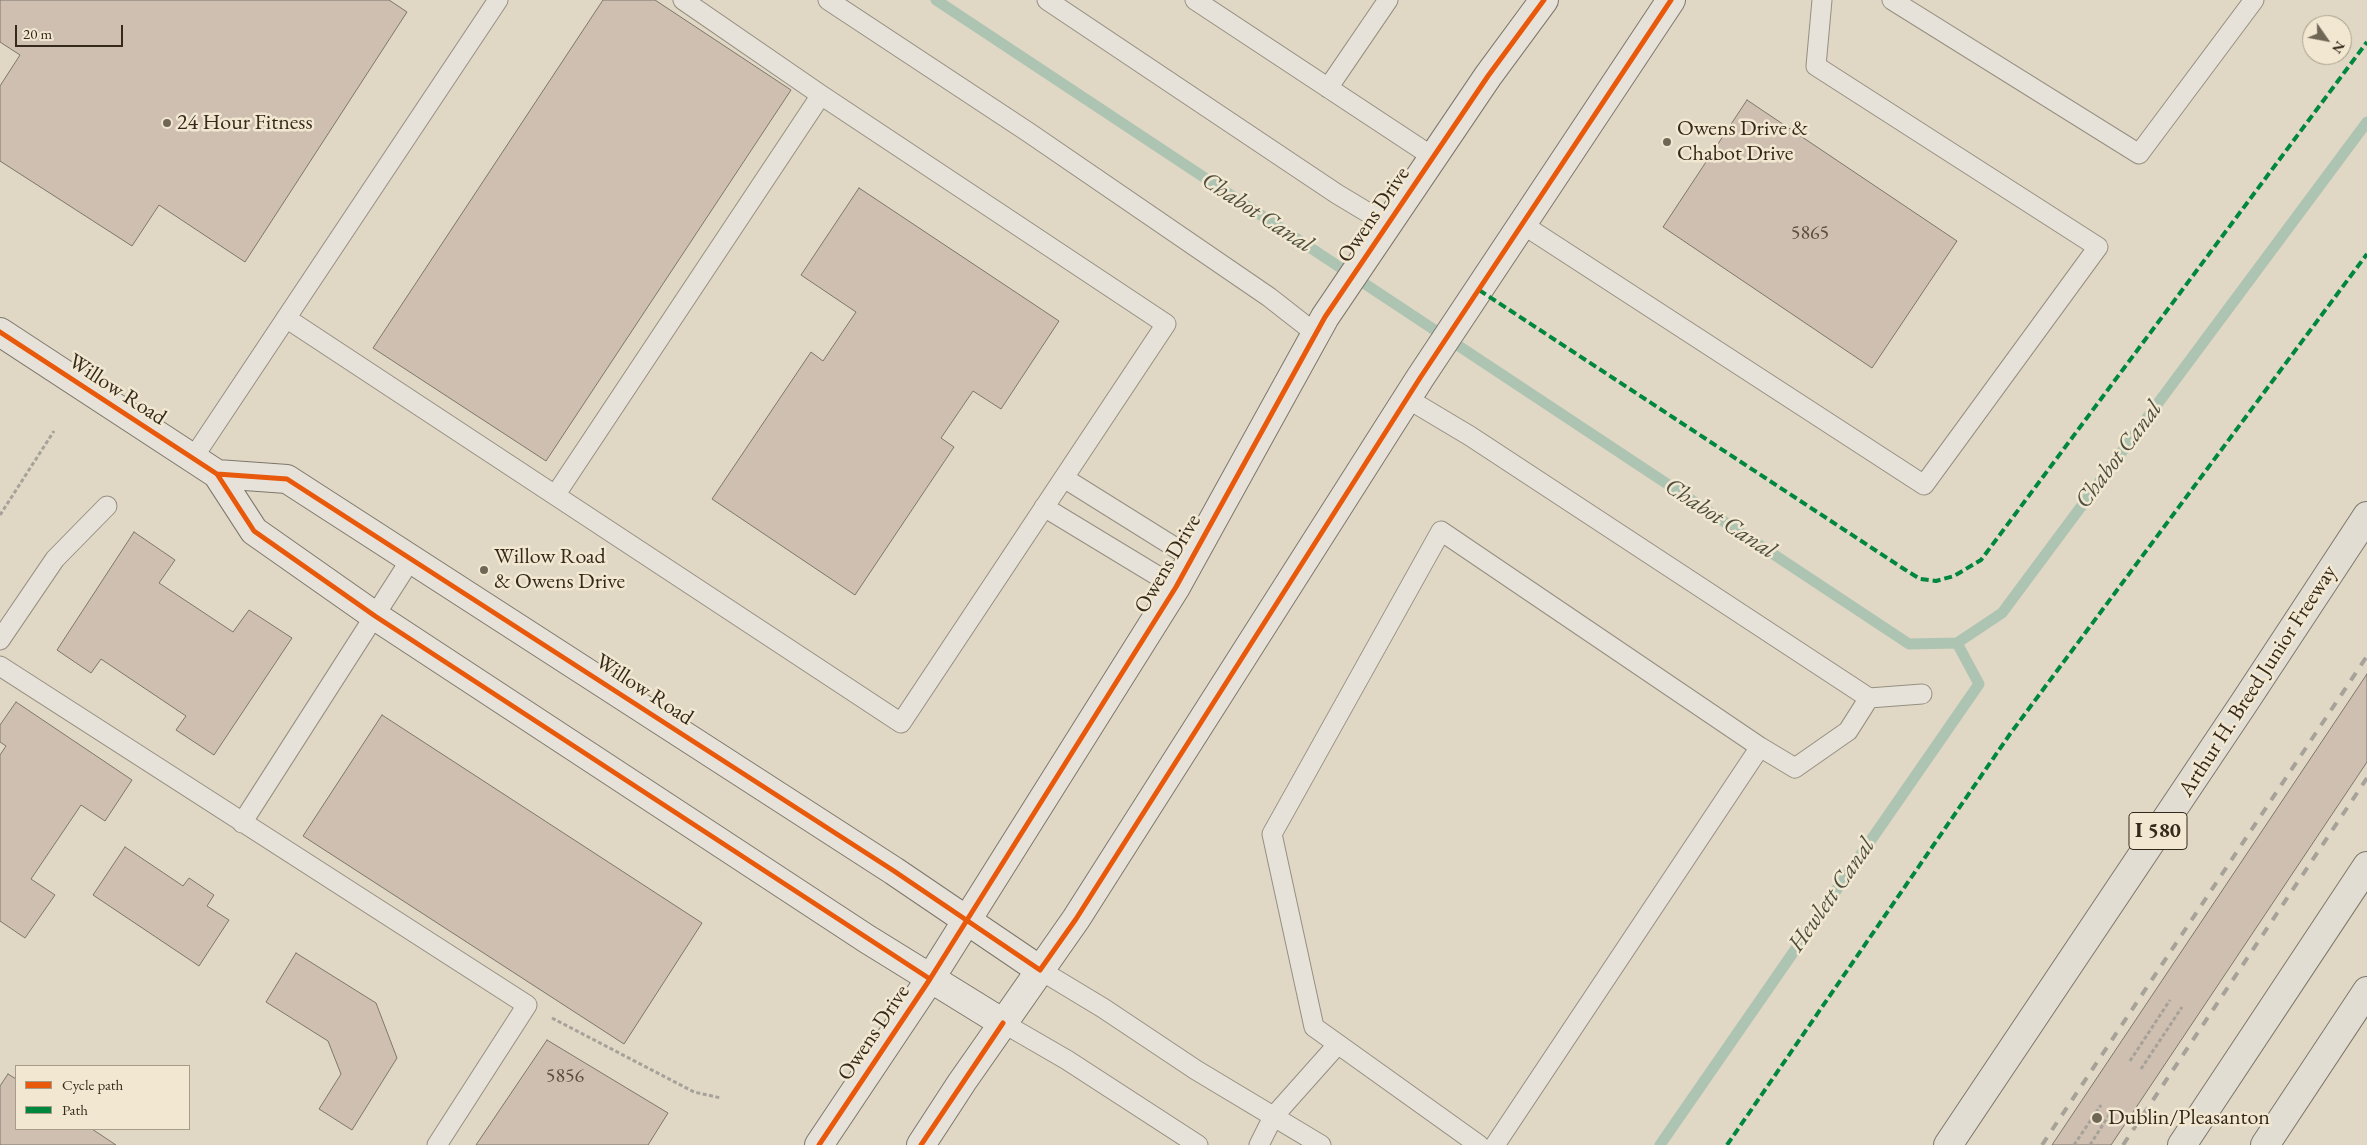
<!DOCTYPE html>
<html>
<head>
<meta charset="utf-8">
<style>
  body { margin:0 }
  #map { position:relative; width:2367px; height:1145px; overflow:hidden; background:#e0d8c5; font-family:"EB Garamond",serif }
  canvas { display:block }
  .legend { position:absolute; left:15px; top:1065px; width:175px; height:65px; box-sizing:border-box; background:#f2e8d2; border:1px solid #a69c88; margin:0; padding:6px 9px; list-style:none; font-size:15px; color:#34291a }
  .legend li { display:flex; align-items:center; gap:10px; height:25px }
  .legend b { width:25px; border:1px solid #a69c88 }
  .north { position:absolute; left:2302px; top:15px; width:50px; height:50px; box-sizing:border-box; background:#f2e8d2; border:1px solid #a69c88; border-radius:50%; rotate:123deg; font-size:14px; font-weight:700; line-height:20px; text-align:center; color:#34291a }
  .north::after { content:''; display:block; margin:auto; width:18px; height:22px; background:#706656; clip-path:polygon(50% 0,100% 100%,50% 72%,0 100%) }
  .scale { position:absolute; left:15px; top:25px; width:108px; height:22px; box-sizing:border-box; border:2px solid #34291a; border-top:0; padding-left:6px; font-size:15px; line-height:18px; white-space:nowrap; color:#34291a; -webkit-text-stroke:4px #f2e8d2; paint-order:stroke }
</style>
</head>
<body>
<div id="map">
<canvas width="2367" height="1145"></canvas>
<ul class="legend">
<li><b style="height:6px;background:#e8590c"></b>Cycle path</li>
<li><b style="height:6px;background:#00873e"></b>Path</li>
</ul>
<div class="north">N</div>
<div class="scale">20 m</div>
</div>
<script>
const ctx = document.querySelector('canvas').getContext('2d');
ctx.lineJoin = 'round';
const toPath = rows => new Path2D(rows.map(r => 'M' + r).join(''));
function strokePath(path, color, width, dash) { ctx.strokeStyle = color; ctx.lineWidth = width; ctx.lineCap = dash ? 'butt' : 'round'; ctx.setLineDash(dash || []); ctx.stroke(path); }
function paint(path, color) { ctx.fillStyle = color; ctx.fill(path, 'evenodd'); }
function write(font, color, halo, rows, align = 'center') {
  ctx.font = font + ' "EB Garamond",serif'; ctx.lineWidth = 5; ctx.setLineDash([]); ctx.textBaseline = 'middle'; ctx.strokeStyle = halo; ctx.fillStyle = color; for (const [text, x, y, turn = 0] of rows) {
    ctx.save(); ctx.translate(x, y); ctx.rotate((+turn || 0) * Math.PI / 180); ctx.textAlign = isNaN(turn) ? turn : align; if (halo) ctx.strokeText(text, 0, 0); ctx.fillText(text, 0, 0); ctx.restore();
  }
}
strokePath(toPath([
  [936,0,1909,644,1957,643,2002,613,2367,122],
  [1660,1145,1979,684,1957,643]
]), '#aec4b2', 11);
const building = toPath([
  [0,0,389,0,407,12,245,262,159,205,132,246,0,161,0,86,20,55,0,42,0,0],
  [603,0,655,0,791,90,546,461,373,348,603,0],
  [1747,100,1957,241,1872,368,1663,227,1747,100],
  [859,188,1059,321,1001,409,973,391,941,438,954,447,855,595,712,499,811,352,823,361,856,312,801,275,859,188],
  [134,532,175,560,159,583,233,632,249,610,292,638,214,755,176,730,186,716,101,659,91,673,57,650,134,532],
  [2367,674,2367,762,2111,1145,2052,1145,2367,674],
  [16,702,132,780,105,821,81,805,31,879,55,895,25,938,0,921,0,755,6,746,0,742,0,725,16,702],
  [382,715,702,923,624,1044,303,836,382,715],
  [125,847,183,886,189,878,214,895,207,906,229,920,199,966,93,895,125,847],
  [296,953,376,1003,397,1058,352,1130,319,1109,341,1074,328,1041,266,1002,296,953],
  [547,1040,668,1113,648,1145,476,1145,547,1040],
  [8,1074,16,1079,16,1129,92,1129,116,1145,0,1145,0,1086,8,1074]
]);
paint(building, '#cfbfb1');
strokePath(building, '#7d776b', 1);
const lane = toPath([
  [828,0,1028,132,1269,297,1315,333],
  [1047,0,1337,194,1387,224],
  [1195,0,1433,157],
  [1892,0,2139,154,2254,0],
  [1328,88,1388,0],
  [1522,224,1924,485,2098,247,1816,66,1822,0],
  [286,318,901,723,1166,324,821,95,683,0],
  [1408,399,1470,436,1869,698,1922,694],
  [193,458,498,0],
  [1064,478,1192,558],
  [556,494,821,95],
  [1044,507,1176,587],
  [0,640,55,559,107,506],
  [0,666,527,1005,437,1145],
  [1760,747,1795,768,1848,731,1869,698],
  [242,823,411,559],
  [1040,970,1103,1008,1196,1070,1321,1145],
  [1003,1023,1067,1060,1198,1145],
  [1259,1145,1273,1117,1338,1044],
  [1479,1145,1314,1027,1272,834,1441,531,1760,747,1495,1145]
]);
const secondary = toPath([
  [0,332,217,474,254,531,375,616,867,939,1003,1023],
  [217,474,287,479,894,871,1040,970],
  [819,1145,930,979,1176,587,1325,317,1488,76,1544,0],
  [921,1145,962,1082,1076,919,1420,378,1671,0]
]);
const highway = toPath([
  [1948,1145,2244,703,2367,516],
  [2182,1145,2367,866],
  [2265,1145,2367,991]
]);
strokePath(lane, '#958f82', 21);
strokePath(secondary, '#7d776b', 30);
strokePath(highway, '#7d776b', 30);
strokePath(toPath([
  [0,515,54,431],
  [552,1018,694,1092,721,1098],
  [2130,1061,2170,1000],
  [2141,1069,2182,1007],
  [2074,1145,2101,1105],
  [2090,1145,2111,1112]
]), '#a6a29a', 3, [4, 2.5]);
strokePath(lane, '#e7e2d9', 19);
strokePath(secondary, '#e7e2d9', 28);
strokePath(highway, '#e2ddd3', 28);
strokePath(toPath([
  [2042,1145,2367,656],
  [2123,1145,2367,778]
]), '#a6a29a', 4, [9, 9]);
strokePath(toPath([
  [1479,290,1904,569,1920,579,1936,581,1954,576,1981,560,2367,42],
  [1727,1145,2010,734,2367,254]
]), '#00873e', 4, [8, 4]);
strokePath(toPath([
  [0,332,217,474,254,531,375,616,930,979],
  [217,474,287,479,894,871,1040,970,1076,919,1420,378,1671,0],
  [819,1145,930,979,1176,587,1325,317,1488,76,1544,0],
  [921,1145,1003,1023]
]), '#e8590c', 5);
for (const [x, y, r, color] of [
  [167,123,5,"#706656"],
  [1667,142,5,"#706656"],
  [484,570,5,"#706656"],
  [2097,1118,6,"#706656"]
]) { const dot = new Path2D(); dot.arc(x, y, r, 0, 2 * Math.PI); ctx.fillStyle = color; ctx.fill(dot); strokePath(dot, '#f2e8d2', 2); }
write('20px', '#5b4e40', null, [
  ["5865",1810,234],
  ["5856",565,1077]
]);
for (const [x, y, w] of [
  [2158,831,58]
]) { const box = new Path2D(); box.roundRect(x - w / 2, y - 18.5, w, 37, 4); ctx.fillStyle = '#f2e8d2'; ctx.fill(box); strokePath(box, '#34291a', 1); }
write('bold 21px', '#34291a', null, [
  ["I 580",2158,831]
]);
write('22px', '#34291a', '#f2e8d2', [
  ["24 Hour Fitness",177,123],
  ["Owens Drive &",1677,129],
  ["Chabot Drive",1677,154],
  ["Willow Road",494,557],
  ["& Owens Drive",494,582],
  ["Dublin/Pleasanton",2108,1118]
], 'left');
write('22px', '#34291a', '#f2e8d2', [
  ["Owens Drive",1374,215,-56],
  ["Willow Road",117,390,33],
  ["Owens Drive",1168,564,-60],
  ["Arthur H. Breed Junior Freeway",2258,681,-57],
  ["Willow Road",644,690,33],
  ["Owens Drive",874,1033,-56]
]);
write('italic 24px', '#4d4e3e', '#f2e8d2', [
  ["Chabot Canal",1257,213,33],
  ["Chabot Canal",2119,455,-53],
  ["Chabot Canal",1720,519,33],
  ["Hewlett Canal",1832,895,-55]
]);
</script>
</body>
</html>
